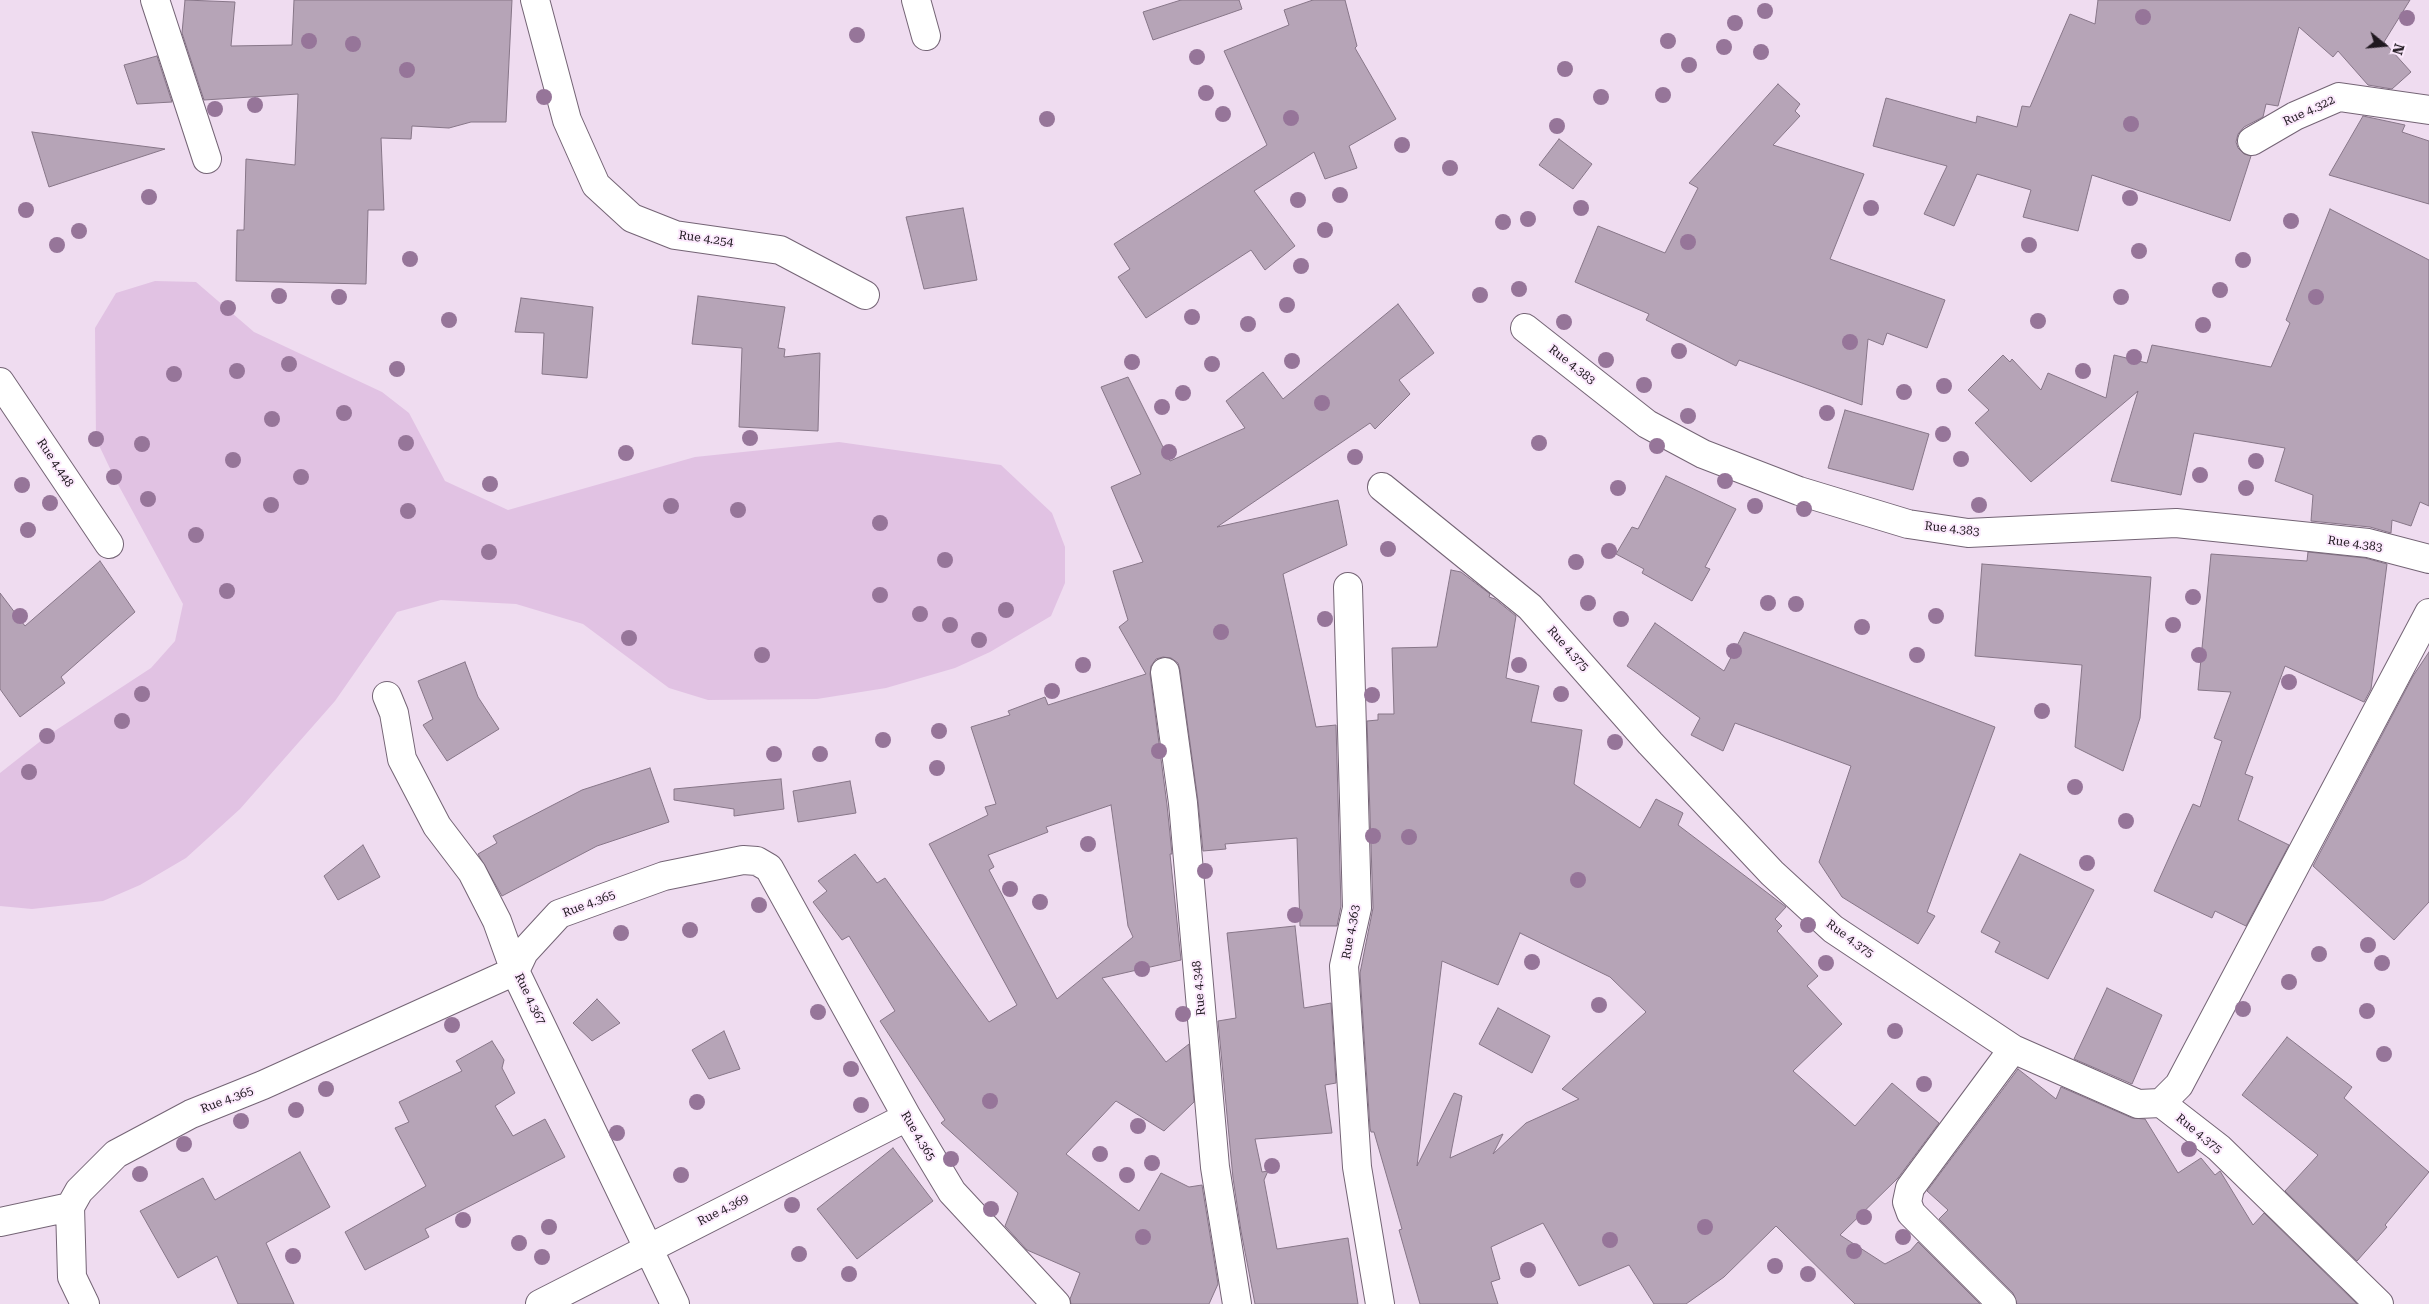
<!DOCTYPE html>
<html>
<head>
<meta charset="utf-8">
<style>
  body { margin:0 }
  #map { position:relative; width:2429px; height:1304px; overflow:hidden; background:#efdcf0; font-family:"Roboto Serif",serif }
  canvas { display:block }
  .north { position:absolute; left:2359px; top:20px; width:50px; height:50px; -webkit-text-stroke:4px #fce9fd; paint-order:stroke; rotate:107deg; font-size:14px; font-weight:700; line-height:20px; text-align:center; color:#1f181f }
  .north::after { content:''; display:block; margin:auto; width:18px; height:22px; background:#1f181f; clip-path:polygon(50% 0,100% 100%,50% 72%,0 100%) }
</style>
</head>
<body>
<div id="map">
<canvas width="2429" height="1304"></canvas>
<div class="north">N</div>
</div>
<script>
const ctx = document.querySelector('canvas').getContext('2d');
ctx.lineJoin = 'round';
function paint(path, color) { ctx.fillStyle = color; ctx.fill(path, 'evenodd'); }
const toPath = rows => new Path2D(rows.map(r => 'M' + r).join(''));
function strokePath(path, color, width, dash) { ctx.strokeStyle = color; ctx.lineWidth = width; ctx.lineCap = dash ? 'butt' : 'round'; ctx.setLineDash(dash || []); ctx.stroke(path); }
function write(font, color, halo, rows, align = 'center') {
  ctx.font = font + ' "Roboto Serif",serif'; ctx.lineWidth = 4; ctx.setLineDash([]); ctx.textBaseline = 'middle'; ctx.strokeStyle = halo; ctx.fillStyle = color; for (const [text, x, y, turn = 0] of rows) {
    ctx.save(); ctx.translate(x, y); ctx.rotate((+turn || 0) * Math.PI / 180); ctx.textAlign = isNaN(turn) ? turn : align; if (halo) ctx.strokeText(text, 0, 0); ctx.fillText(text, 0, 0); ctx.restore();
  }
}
paint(toPath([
  [155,281,196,282,254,332,382,392,409,413,445,481,508,510,695,457,839,442,1001,465,1052,513,1065,547,1065,583,1051,616,990,652,955,668,886,688,817,699,708,700,669,688,583,624,516,604,441,600,397,612,335,701,240,809,186,858,140,885,103,901,32,909,0,906,0,773,47,736,151,668,175,641,183,604,114,477,96,439,95,328,116,293]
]), '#e1c2e3');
const building = toPath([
  [185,0,235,2,231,46,292,45,294,0,512,0,506,122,471,122,449,128,412,126,411,139,381,138,384,210,368,210,366,284,236,281,237,230,244,230,246,159,295,165,298,94,204,100,182,33,185,0],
  [1181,0,1239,0,1242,9,1153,40,1143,12,1181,0],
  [1313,0,1345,0,1357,46,1355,48,1396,119,1349,146,1357,168,1325,179,1314,152,1254,191,1295,246,1265,270,1251,250,1146,318,1118,277,1130,269,1114,244,1267,145,1224,51,1289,25,1284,10,1313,0],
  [2098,0,2410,0,2384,42,2411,72,2392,89,2368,85,2338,51,2333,57,2299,27,2278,106,2266,104,2263,117,2244,127,2238,134,2236,142,2238,148,2244,154,2251,156,2230,221,2092,175,2078,231,2023,217,2031,190,1977,174,1954,226,1924,214,1947,166,1873,146,1886,98,1976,123,1977,116,2017,127,2022,106,2030,107,2070,14,2095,24,2098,0],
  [157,56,172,102,137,104,124,65,157,56],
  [1778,84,1800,104,1795,111,1800,116,1773,145,1864,174,1830,259,1945,300,1927,348,1887,333,1883,345,1868,339,1862,405,1739,360,1736,366,1646,320,1649,314,1575,282,1598,226,1665,253,1698,188,1689,183,1778,84],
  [2363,116,2405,125,2402,132,2429,141,2429,204,2329,175,2363,116],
  [32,132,165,149,49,187,32,132],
  [1559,139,1592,164,1573,189,1539,165,1559,139],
  [963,208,977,280,924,289,906,217,963,208],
  [2330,209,2429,260,2429,506,2420,502,2411,526,2392,520,2391,533,2370,527,2311,521,2313,495,2275,481,2285,448,2194,433,2181,495,2111,481,2138,391,2031,482,1975,423,1989,410,1968,390,2003,355,2010,362,2012,359,2041,390,2048,373,2106,398,2114,355,2147,363,2152,345,2271,367,2290,323,2286,320,2330,209],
  [698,296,785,307,778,348,785,349,784,357,820,353,818,431,739,427,742,348,692,344,698,296],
  [521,298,593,307,587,378,542,374,544,333,515,332,521,298],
  [1398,304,1434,353,1399,380,1410,394,1375,429,1370,423,1217,527,1338,500,1347,545,1283,574,1316,727,1336,725,1341,906,1337,926,1300,926,1297,838,1225,844,1226,849,1203,851,1198,801,1180,670,1178,663,1171,658,1163,657,1156,659,1151,666,1150,674,1167,805,1172,854,1170,854,1181,960,1102,978,1166,1062,1189,1044,1194,1102,1164,1131,1116,1101,1066,1154,1139,1211,1161,1173,1189,1187,1202,1185,1218,1284,1209,1304,1071,1304,1070,1299,1080,1273,1027,1250,1005,1226,1018,1193,941,1123,945,1120,880,1021,895,1011,849,936,842,940,813,902,827,891,818,881,855,854,877,883,885,878,989,1022,1017,1005,929,844,988,815,985,807,996,804,971,727,1010,715,1008,711,1045,697,1048,705,1146,674,1119,627,1128,620,1113,571,1143,562,1111,487,1141,474,1101,387,1128,377,1170,461,1245,428,1226,401,1263,372,1283,399,1398,304],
  [1111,805,1128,926,1133,937,1057,999,989,870,994,867,988,855,1048,832,1046,827,1111,805],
  [1845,410,1929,434,1913,490,1828,468,1845,410],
  [1666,476,1736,509,1705,567,1710,569,1692,601,1642,573,1644,569,1616,554,1632,527,1638,529,1666,476],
  [2308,552,2365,558,2387,564,2371,689,2364,702,2285,666,2245,774,2253,777,2238,820,2289,845,2246,926,2215,911,2212,918,2154,891,2193,804,2200,807,2222,741,2214,738,2231,692,2198,690,2211,554,2307,561,2308,552],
  [100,561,135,612,61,677,65,683,20,717,0,689,0,593,25,626,100,561],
  [1982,564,2151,577,2140,718,2123,771,2075,747,2082,665,1975,656,1982,564],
  [1451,570,1461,572,1490,594,1489,597,1495,599,1516,616,1506,678,1539,686,1531,722,1582,730,1574,784,1640,828,1656,799,1683,813,1678,825,1786,907,1775,919,1782,926,1777,931,1818,976,1807,986,1842,1024,1793,1071,1855,1126,1892,1083,1939,1123,1898,1178,1840,1235,1885,1264,1910,1251,1918,1242,1980,1304,1855,1304,1776,1226,1724,1277,1686,1304,1654,1304,1629,1265,1579,1286,1543,1223,1491,1247,1500,1279,1491,1282,1498,1304,1420,1304,1399,1230,1402,1229,1374,1132,1371,1132,1370,1128,1360,973,1373,908,1367,721,1378,720,1378,714,1394,714,1392,648,1437,647,1451,570],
  [1520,933,1610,977,1646,1012,1562,1089,1579,1099,1526,1123,1493,1154,1503,1134,1450,1158,1462,1096,1454,1093,1417,1166,1442,961,1498,985,1520,933],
  [1655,623,1724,671,1744,632,1995,727,1927,912,1935,916,1918,944,1842,897,1819,862,1851,766,1735,723,1723,751,1691,735,1700,718,1627,666,1655,623],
  [2429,652,2429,902,2394,940,2313,866,2413,676,2429,652],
  [465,662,478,697,499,729,447,761,423,725,433,719,418,681,465,662],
  [650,768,669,822,597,846,502,896,478,854,497,843,493,836,582,790,650,768],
  [781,779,784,809,734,816,734,809,674,800,674,789,781,779],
  [850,781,856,813,798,822,793,791,850,781],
  [363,845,380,877,338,900,324,876,363,845],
  [2020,854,2094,890,2048,979,1995,952,2000,942,1981,932,2020,854],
  [1295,926,1304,1008,1331,1003,1336,1083,1325,1085,1332,1133,1255,1139,1262,1172,1268,1171,1264,1180,1277,1249,1348,1238,1358,1304,1255,1304,1241,1231,1233,1178,1218,1021,1236,1018,1227,933,1295,926],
  [2107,988,2162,1015,2132,1084,2074,1059,2107,988],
  [597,999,620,1023,592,1041,573,1023,597,999],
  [1498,1008,1550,1036,1532,1073,1479,1044,1498,1008],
  [724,1031,740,1069,709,1079,692,1050,724,1031],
  [2287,1037,2352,1087,2344,1098,2429,1172,2385,1225,2387,1227,2357,1261,2285,1191,2318,1155,2242,1095,2287,1037],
  [492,1041,504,1060,502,1068,515,1093,495,1106,513,1136,545,1119,565,1157,425,1229,429,1237,365,1270,345,1232,426,1186,395,1128,409,1122,399,1102,462,1071,456,1061,492,1041],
  [2018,1069,2056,1099,2061,1087,2132,1118,2145,1119,2178,1173,2201,1158,2215,1175,2220,1171,2253,1225,2264,1213,2357,1304,2017,1304,2013,1293,1939,1219,1948,1210,1927,1191,2018,1069],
  [893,1148,933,1201,857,1259,817,1209,893,1148],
  [300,1152,330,1207,266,1243,294,1304,238,1304,217,1256,178,1278,140,1211,203,1178,215,1200,300,1152]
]);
paint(building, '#b6a4b7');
strokePath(building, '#877688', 1);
const minor = toPath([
  [155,0,207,159],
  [535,0,567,120,596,185,632,218,675,235,780,250,865,295],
  [916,0,926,36],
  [2252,141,2295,116,2339,97,2429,110],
  [1525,328,1647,424,1703,454,1799,491,1908,524,1968,533,2176,523,2368,543,2429,559],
  [0,382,109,544],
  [1382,487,1530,607,1650,743,1772,873,1833,929,2013,1049,2138,1104,2161,1103,2219,1148,2379,1304],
  [1348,587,1357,908,1344,966,1357,1167,1380,1304],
  [1165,672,1183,803,1215,1167,1237,1304],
  [387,696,394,713,402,759,437,826,472,872,497,921,515,971,675,1304],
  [2161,1103,2179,1085,2429,613],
  [0,1222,70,1207],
  [85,1304,72,1277,70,1207,79,1191,116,1154,191,1114,263,1085,515,971,524,952,559,914,664,876,743,860,757,861,769,868,907,1117,952,1192,1056,1304],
  [540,1304,907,1117],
  [2002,1304,1911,1213,1907,1202,1910,1188,2013,1049]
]);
strokePath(minor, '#746475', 30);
strokePath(minor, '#fff', 28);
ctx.fillStyle = '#967599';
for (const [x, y] of [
  [1765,11],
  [2143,17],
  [2407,18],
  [1735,23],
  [857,35],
  [309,41],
  [1668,41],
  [353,44],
  [1724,47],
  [1761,52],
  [1197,57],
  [1689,65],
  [1565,69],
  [407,70],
  [1206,93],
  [1663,95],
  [544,97],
  [1601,97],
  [255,105],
  [215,109],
  [1223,114],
  [1291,118],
  [1047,119],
  [2131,124],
  [1557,126],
  [1402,145],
  [1450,168],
  [1340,195],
  [149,197],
  [2130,198],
  [1298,200],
  [1581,208],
  [1871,208],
  [26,210],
  [1528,219],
  [2291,221],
  [1503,222],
  [1325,230],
  [79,231],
  [1688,242],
  [57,245],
  [2029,245],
  [2139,251],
  [410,259],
  [2243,260],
  [1301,266],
  [1519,289],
  [2220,290],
  [1480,295],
  [279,296],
  [339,297],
  [2121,297],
  [2316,297],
  [1287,305],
  [228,308],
  [1192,317],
  [449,320],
  [2038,321],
  [1564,322],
  [1248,324],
  [2203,325],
  [1850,342],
  [1679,351],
  [2134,357],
  [1606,360],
  [1292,361],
  [1132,362],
  [289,364],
  [1212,364],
  [397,369],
  [237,371],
  [2083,371],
  [174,374],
  [1644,385],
  [1944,386],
  [1904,392],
  [1183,393],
  [1322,403],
  [1162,407],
  [344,413],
  [1827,413],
  [1688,416],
  [272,419],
  [1943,434],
  [750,438],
  [96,439],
  [406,443],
  [1539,443],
  [142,444],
  [1657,446],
  [1169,452],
  [626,453],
  [1355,457],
  [1961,459],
  [233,460],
  [2256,461],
  [2200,475],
  [114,477],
  [301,477],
  [1725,481],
  [490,484],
  [22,485],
  [1618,488],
  [2246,488],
  [148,499],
  [50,503],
  [271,505],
  [1979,505],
  [671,506],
  [1755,506],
  [1804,509],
  [738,510],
  [408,511],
  [880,523],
  [28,530],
  [196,535],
  [1388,549],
  [1609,551],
  [489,552],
  [945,560],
  [1576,562],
  [227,591],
  [880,595],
  [2193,597],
  [1588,603],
  [1768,603],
  [1796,604],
  [1006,610],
  [920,614],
  [20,616],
  [1936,616],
  [1325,619],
  [1621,619],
  [950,625],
  [2173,625],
  [1862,627],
  [1221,632],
  [629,638],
  [979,640],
  [1734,651],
  [762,655],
  [1917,655],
  [2199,655],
  [1083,665],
  [1519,665],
  [2289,682],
  [1052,691],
  [142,694],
  [1561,694],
  [1372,695],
  [2042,711],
  [122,721],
  [939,731],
  [47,736],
  [883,740],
  [1615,742],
  [1159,751],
  [774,754],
  [820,754],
  [937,768],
  [29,772],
  [2075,787],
  [2126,821],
  [1373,836],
  [1409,837],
  [1088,844],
  [2087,863],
  [1205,871],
  [1578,880],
  [1010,889],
  [1040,902],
  [759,905],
  [1295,915],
  [1808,925],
  [690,930],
  [621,933],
  [2368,945],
  [2319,954],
  [1532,962],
  [1826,963],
  [2382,963],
  [1142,969],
  [2289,982],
  [1599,1005],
  [2243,1009],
  [2367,1011],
  [818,1012],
  [1183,1014],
  [452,1025],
  [1895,1031],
  [2384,1054],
  [851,1069],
  [1924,1084],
  [326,1089],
  [990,1101],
  [697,1102],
  [861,1105],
  [296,1110],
  [241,1121],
  [1138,1126],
  [617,1133],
  [184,1144],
  [2189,1149],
  [1100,1154],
  [951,1159],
  [1152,1163],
  [1272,1166],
  [140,1174],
  [681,1175],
  [1127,1175],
  [792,1205],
  [991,1209],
  [1864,1217],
  [463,1220],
  [549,1227],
  [1705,1227],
  [1143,1237],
  [1903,1237],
  [1610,1240],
  [519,1243],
  [1854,1251],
  [799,1254],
  [293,1256],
  [542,1257],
  [1775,1266],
  [1528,1270],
  [849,1274],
  [1808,1274]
]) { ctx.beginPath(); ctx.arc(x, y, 8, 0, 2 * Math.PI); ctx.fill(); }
write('12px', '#1f181f', '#fce9fd', [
  ["Rue 4.322",2309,111,-25],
  ["Rue 4.254",706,239,8],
  ["Rue 4.383",1572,365,38],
  ["Rue 4.448",55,463,56],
  ["Rue 4.383",1952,529,6],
  ["Rue 4.383",2355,544,8],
  ["Rue 4.375",1568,649,48],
  ["Rue 4.365",589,904,-21],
  ["Rue 4.363",1351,932,-80],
  ["Rue 4.375",1850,939,36],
  ["Rue 4.348",1199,988,-95],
  ["Rue 4.367",530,999,64],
  ["Rue 4.365",227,1100,-21],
  ["Rue 4.375",2199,1134,39],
  ["Rue 4.365",918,1136,59],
  ["Rue 4.369",723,1210,-27]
]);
</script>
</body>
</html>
